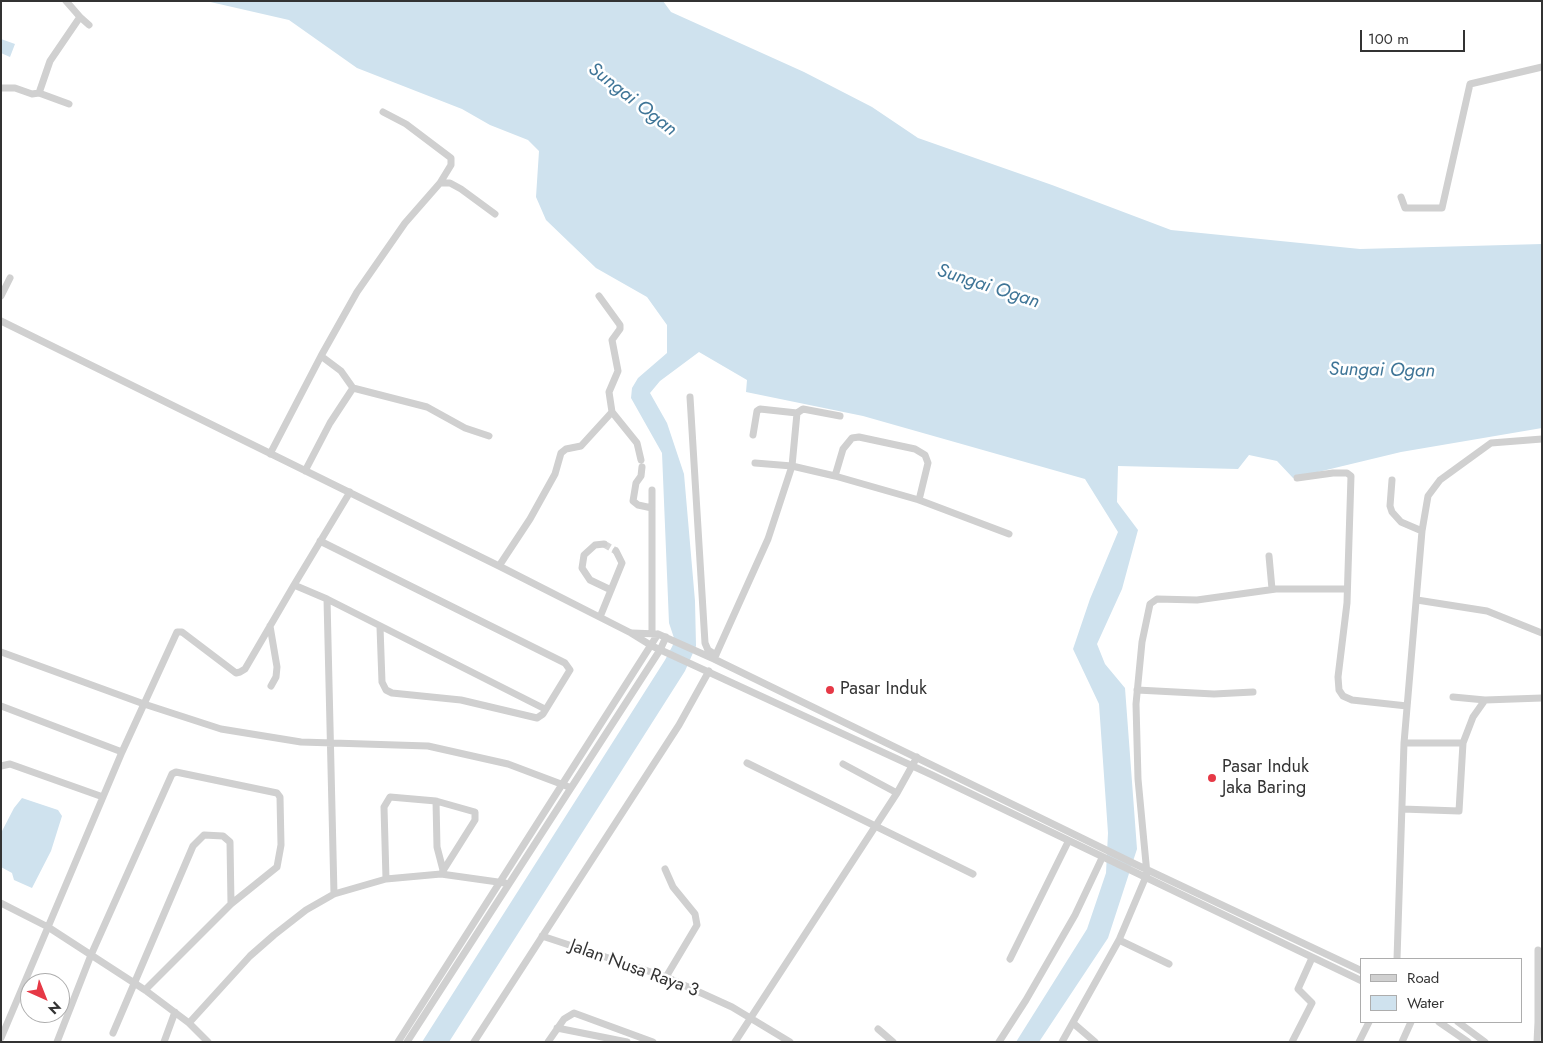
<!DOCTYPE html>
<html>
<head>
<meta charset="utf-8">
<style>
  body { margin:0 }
  #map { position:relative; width:1543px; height:1043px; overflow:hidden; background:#fff; font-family:Jost,sans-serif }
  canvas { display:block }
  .frame { position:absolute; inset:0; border:2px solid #333; pointer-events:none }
  .legend { position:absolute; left:1360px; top:958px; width:162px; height:65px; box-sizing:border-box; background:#fff; border:1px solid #adadad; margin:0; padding:6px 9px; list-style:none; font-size:15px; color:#333 }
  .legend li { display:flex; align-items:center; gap:10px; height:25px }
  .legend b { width:25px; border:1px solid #adadad }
  .north { position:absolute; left:20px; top:973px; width:50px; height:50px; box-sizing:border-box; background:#fff; border:1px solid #adadad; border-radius:50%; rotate:136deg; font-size:14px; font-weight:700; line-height:20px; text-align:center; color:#333 }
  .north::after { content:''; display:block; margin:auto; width:18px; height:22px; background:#e63946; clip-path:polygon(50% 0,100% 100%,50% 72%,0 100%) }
  .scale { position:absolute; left:1360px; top:30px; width:105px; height:22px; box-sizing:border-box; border:2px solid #333; border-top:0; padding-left:6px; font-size:15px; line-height:18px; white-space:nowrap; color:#333; -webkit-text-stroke:4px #fff; paint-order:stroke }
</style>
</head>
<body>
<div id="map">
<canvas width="1543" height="1043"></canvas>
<div class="frame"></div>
<ul class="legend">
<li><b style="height:6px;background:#d0d0d0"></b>Road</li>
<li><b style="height:14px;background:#cfe2ee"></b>Water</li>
</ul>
<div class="north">N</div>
<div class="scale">100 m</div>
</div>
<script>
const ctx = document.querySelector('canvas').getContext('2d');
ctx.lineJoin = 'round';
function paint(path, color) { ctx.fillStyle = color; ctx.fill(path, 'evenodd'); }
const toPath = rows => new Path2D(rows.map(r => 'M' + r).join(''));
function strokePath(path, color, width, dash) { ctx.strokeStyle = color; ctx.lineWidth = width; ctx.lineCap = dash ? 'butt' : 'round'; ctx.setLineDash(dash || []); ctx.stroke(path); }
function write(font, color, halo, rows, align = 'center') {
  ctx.font = font + ' Jost,sans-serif'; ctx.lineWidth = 5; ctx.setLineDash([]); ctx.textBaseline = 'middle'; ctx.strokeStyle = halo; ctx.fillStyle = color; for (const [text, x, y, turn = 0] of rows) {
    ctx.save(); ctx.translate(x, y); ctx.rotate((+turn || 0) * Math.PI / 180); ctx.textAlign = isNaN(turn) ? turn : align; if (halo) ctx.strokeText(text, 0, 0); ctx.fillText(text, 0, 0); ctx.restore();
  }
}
paint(toPath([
  [206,1,663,1,671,12,804,72,872,107,918,138,1052,185,1171,230,1360,249,1542,244,1542,428,1401,452,1293,478,1277,461,1249,455,1238,469,1118,466,1117,502,1138,530,1122,589,1097,644,1105,664,1125,688,1137,849,1108,938,1039,1042,1016,1042,1087,929,1106,873,1108,833,1099,704,1073,649,1090,599,1118,532,1085,479,863,416,746,392,747,380,699,352,660,381,650,393,667,423,684,474,695,601,696,646,685,671,449,1042,422,1042,665,660,675,641,669,623,662,453,631,398,632,388,638,378,667,353,667,325,647,297,596,268,546,220,536,197,539,151,528,140,490,125,462,109,357,68,289,20],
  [1,39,15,44,10,57,1,53],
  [22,798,58,810,62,816,51,851,32,888,14,880,12,873,1,867,1,833,14,808]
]), '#cfe2ee');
strokePath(toPath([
  [604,544,616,551]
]), '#d6d6d6', 7, [7, 3.5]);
strokePath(toPath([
  [80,17,89,25],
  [1,88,15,88,32,94,39,93,50,61,80,17,66,1],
  [39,93,69,104],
  [383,112,406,124,451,158,451,165,440,183],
  [1401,197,1405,208,1442,208,1470,84,1542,67],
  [1,296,10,278],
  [599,296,620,325,620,329,612,340,618,371,609,392,612,412],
  [1,321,499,566,631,633,652,646,930,774,1362,981],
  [321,356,341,371,353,388,427,407,465,428,489,436],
  [690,397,705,643,708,650,716,655],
  [753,435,757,411,760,409,797,413,803,409,840,416],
  [270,454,321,356,357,292,405,223,440,183,450,183,461,189,495,214],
  [755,463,792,466,797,413],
  [642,467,641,476,636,483,633,501,638,505,652,508],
  [305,471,330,423,353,388],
  [835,476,843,449,852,438,859,437,915,449,925,455,928,463,919,500],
  [1297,478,1333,473,1347,473,1351,476,1347,603,1338,677,1339,690,1343,696,1352,700,1407,706],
  [1392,480,1390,506,1392,512,1401,522,1422,531],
  [320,541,565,663,570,670,543,714,537,718,461,700,392,693,386,690,382,682,380,627],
  [604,544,595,545,584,555,582,568,590,580,611,590],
  [1269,556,1272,589],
  [499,566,530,519,555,474,561,453,566,449,581,446,612,412,637,443,641,460],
  [327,599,545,709],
  [1417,600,1487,611,1542,633],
  [600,617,622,563,616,551],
  [270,626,277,667,276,677,271,686],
  [632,633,658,634,714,659,1135,864,1362,971],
  [652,633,652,490],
  [1,652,144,704,221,729,301,742,428,746,508,764,569,787],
  [714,659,768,539,792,466,835,476,919,500,1009,534],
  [1137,690,1214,694,1253,692],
  [1453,697,1485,700],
  [1,706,122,752],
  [1404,743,1463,743,1473,717,1485,700,1542,698],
  [747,763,973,874],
  [843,764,897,793],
  [1,766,10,764,103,797],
  [436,801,437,847,443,870],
  [1402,809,1459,811,1463,743],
  [665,869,673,887,695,914,697,925,666,977],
  [386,879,384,807,390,797,436,801,475,812,475,820,441,874],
  [334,894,327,599,294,585,350,492],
  [1,903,48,927,122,752,177,632,182,632,236,673,240,672,245,669,294,585],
  [542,936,666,977,732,1007,790,1042],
  [1119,940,1169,964],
  [1538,950,1538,1022],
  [1010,959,1068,842],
  [1397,959,1404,743,1422,531,1428,496,1440,480,1491,443,1542,439],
  [1439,1022,1468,1042],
  [1458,1022,1485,1042],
  [189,1023,250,956,274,935,306,910,334,894,386,879,441,874,505,883],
  [1073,1023,1095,1042],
  [557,1028,627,1042],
  [878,1029,893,1042],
  [113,1033,193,846,204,835,223,836,230,842,231,904],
  [1,1038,48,927,145,990,189,1023,208,1042],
  [57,1042,91,955,172,774,176,772,277,793,280,797,281,845,277,867,231,904,145,990],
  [164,1042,175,1012],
  [398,1042,658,634],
  [407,1042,660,650,666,637],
  [474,1042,679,725,709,671],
  [548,1042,564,1019,574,1013,653,1042],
  [735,1042,897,793,917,757],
  [999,1042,1026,1000,1075,915,1102,858],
  [1062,1042,1119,940,1147,874,1138,779,1136,704,1142,642,1150,604,1157,599,1197,600,1276,589,1347,589],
  [1292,1042,1312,1003,1298,989,1312,958],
  [1359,1042,1369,1022],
  [1402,1042,1411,1022],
  [1537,1042,1538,1022,1541,1023]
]), '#d0d0d0', 7);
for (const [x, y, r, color] of [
  [830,690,5,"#e63946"],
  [1212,778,5,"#e63946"]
]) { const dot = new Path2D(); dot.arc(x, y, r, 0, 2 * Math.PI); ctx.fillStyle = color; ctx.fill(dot); strokePath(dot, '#fff', 2); }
write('18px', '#333', '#fff', [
  ["Pasar Induk",840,690],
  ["Pasar Induk",1222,768],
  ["Jaka Baring",1222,789]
], 'left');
write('18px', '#333', '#fff', [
  ["Jalan Nusa Raya 3",634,969,20]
]);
write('italic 19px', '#3f7597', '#fff', [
  ["Sungai Ogan",632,100,38],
  ["Sungai Ogan",988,287,18],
  ["Sungai Ogan",1382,371,1]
]);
</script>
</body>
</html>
